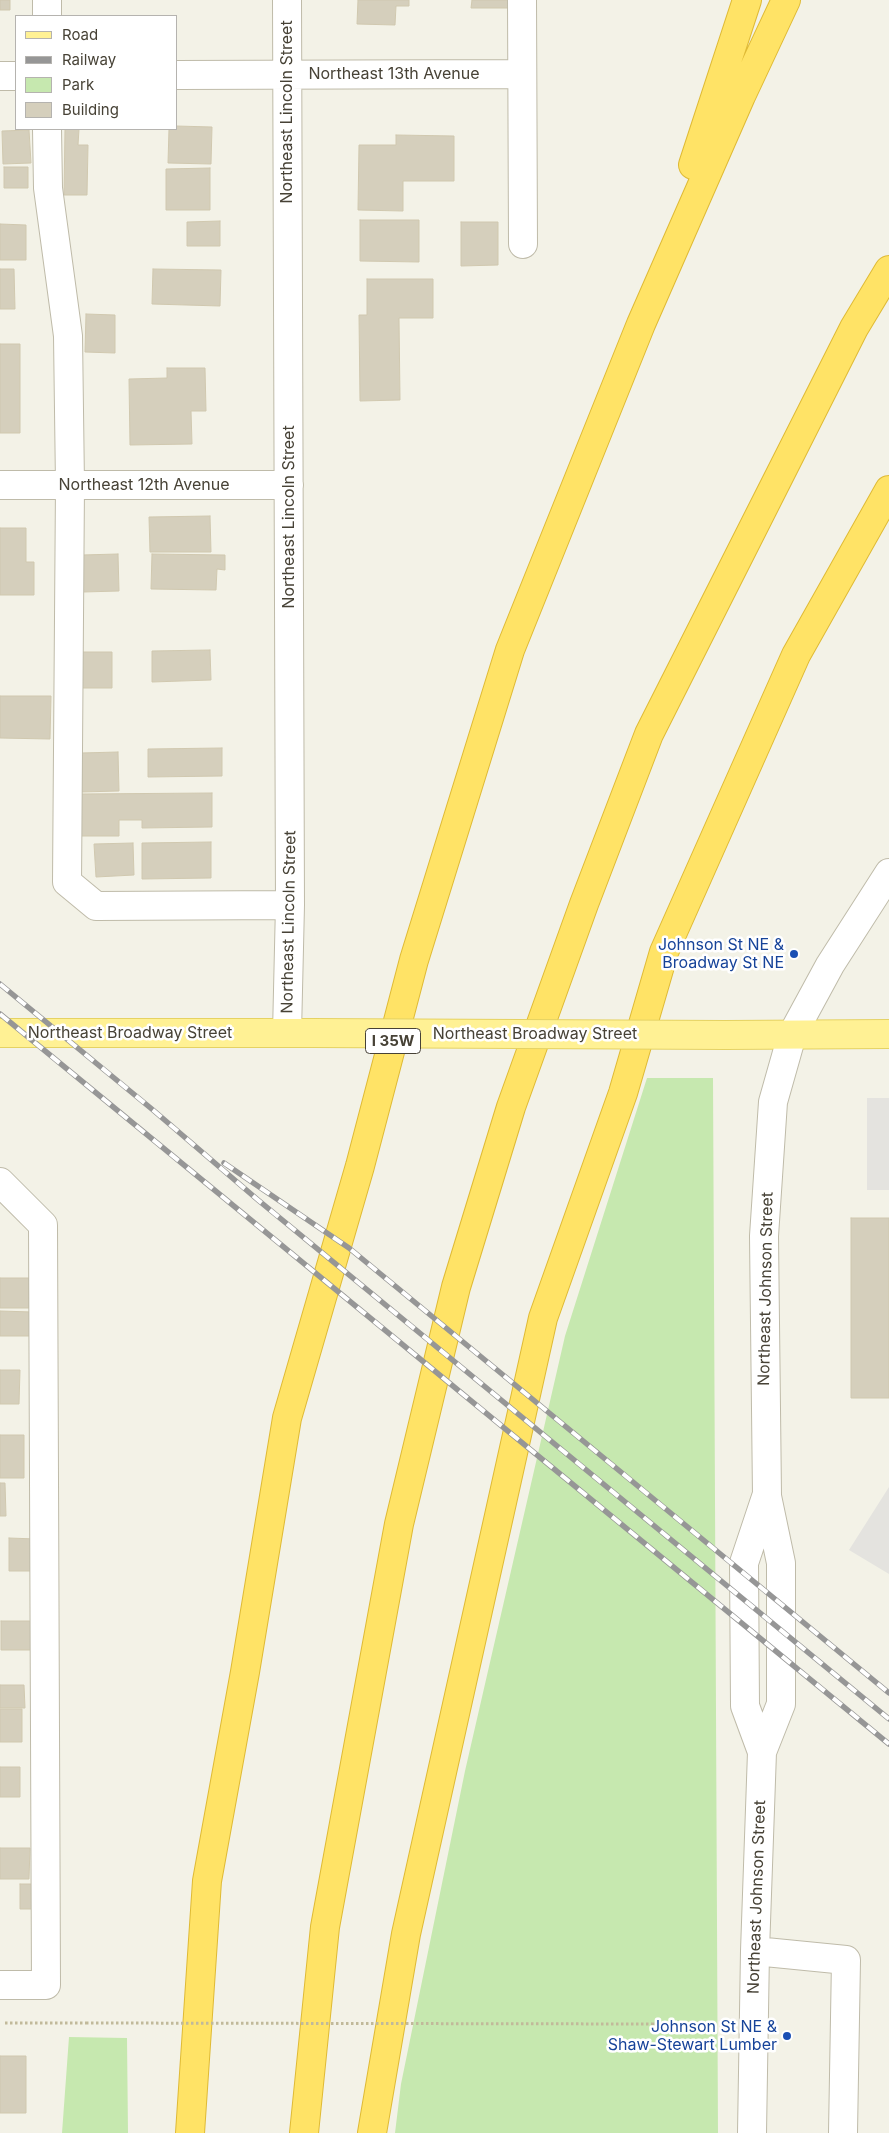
<!DOCTYPE html>
<html>
<head>
<meta charset="utf-8">
<style>
  body { margin:0 }
  #map { position:relative; width:889px; height:2133px; overflow:hidden; background:#f3f2e7; font-family:Inter,sans-serif }
  canvas { display:block }
  .legend { position:absolute; left:15px; top:15px; width:162px; height:115px; box-sizing:border-box; background:#fff; border:1px solid #b5b3af; margin:0; padding:6px 9px; list-style:none; font-size:15px; color:#474236 }
  .legend li { display:flex; align-items:center; gap:10px; height:25px }
  .legend b { width:25px; border:1px solid #b5b3af }
</style>
</head>
<body>
<div id="map">
<canvas width="889" height="2133"></canvas>
<ul class="legend">
<li><b style="height:6px;background:#fff194"></b>Road</li>
<li><b style="height:6px;background:#969696"></b>Railway</li>
<li><b style="height:14px;background:#c6e8af"></b>Park</li>
<li><b style="height:14px;background:#d5cfbc"></b>Building</li>
</ul>
</div>
<script>
const ctx = document.querySelector('canvas').getContext('2d');
ctx.lineJoin = 'round';
function paint(path, color) { ctx.fillStyle = color; ctx.fill(path, 'evenodd'); }
const toPath = rows => new Path2D(rows.map(r => 'M' + r).join(''));
function strokePath(path, color, width, dash) { ctx.strokeStyle = color; ctx.lineWidth = width; ctx.lineCap = dash ? 'butt' : 'round'; ctx.setLineDash(dash || []); ctx.stroke(path); }
function write(font, color, halo, rows, align = 'center') {
  ctx.font = font + ' Inter,sans-serif'; ctx.lineWidth = 5; ctx.setLineDash([]); ctx.textBaseline = 'middle'; ctx.strokeStyle = halo; ctx.fillStyle = color; for (const [text, x, y, turn = 0] of rows) {
    ctx.save(); ctx.translate(x, y); ctx.rotate((+turn || 0) * Math.PI / 180); ctx.textAlign = isNaN(turn) ? turn : align; if (halo) ctx.strokeText(text, 0, 0); ctx.fillText(text, 0, 0); ctx.restore();
  }
}
paint(toPath([
  [647,1078,713,1078,718,2133,395,2133,401,2084,465,1771,565,1336],
  [69,2037,127,2038,128,2133,62,2133]
]), '#c6e8af');
paint(toPath([
  [867,1098,889,1098,889,1190,867,1190],
  [889,1487,889,1574,849,1550]
]), '#e4e3df');
const building = toPath([
  [0,0,10,0,10,10,0,10,0,0],
  [358,0,409,0,409,6,396,6,395,25,357,24,358,0],
  [472,0,509,0,509,8,471,8,472,0],
  [176,126,212,127,211,164,168,163,169,129,176,129,176,126],
  [65,129,79,129,78,145,88,145,87,195,64,195,65,129],
  [29,130,31,163,3,164,2,131,29,130],
  [396,135,454,136,454,181,403,181,403,211,358,210,359,145,396,145,396,135],
  [4,167,28,167,28,188,4,188,4,167],
  [210,168,210,210,166,210,166,169,210,168],
  [360,220,419,220,419,262,360,261,360,220],
  [220,221,220,246,187,246,187,222,220,221],
  [461,222,498,222,498,265,461,266,461,222],
  [0,224,26,225,26,260,0,260,0,224],
  [0,269,14,269,15,309,0,309,0,269],
  [153,269,221,270,220,306,152,304,153,269],
  [367,279,433,279,433,318,399,318,400,400,360,401,359,315,367,315,367,279],
  [86,314,115,315,115,353,85,352,86,314],
  [0,344,20,344,20,433,0,433,0,344],
  [167,368,205,368,206,411,191,411,192,444,130,445,129,379,167,378,167,368],
  [210,516,211,552,150,552,149,517,210,516],
  [0,528,26,528,26,562,34,562,34,595,0,595,0,528],
  [118,554,119,591,83,592,82,555,118,554],
  [152,554,225,555,225,570,217,569,216,590,151,589,152,554],
  [210,650,211,680,152,682,152,651,210,650],
  [75,652,112,652,112,688,75,688,75,652],
  [0,696,51,696,50,739,0,738,0,696],
  [222,748,222,776,148,777,148,749,222,748],
  [118,752,119,791,81,792,81,753,118,752],
  [212,793,212,827,142,828,142,820,119,820,119,836,81,836,80,794,212,793],
  [211,842,211,878,142,879,142,843,211,842],
  [133,843,134,875,96,877,94,844,133,843],
  [851,1218,889,1218,889,1398,851,1398,851,1218],
  [0,1278,29,1278,29,1308,0,1308,0,1278],
  [0,1311,32,1312,32,1336,0,1336,0,1311],
  [0,1370,20,1370,19,1404,0,1404,0,1370],
  [0,1435,24,1435,24,1478,0,1478,0,1435],
  [0,1483,5,1483,6,1516,0,1516,0,1483],
  [9,1538,36,1539,35,1571,9,1571,9,1538],
  [1,1621,35,1621,35,1650,1,1650,1,1621],
  [0,1685,24,1685,25,1708,0,1708,0,1685],
  [0,1709,22,1709,22,1742,0,1742,0,1709],
  [0,1767,20,1767,20,1797,0,1797,0,1767],
  [0,1848,30,1848,29,1879,0,1879,0,1848],
  [20,1884,37,1884,37,1909,20,1909,20,1884],
  [0,2056,26,2056,26,2113,0,2113,0,2056]
]);
paint(building, '#d5cfbc');
strokePath(building, '#d0c8af', 1);
const minor = toPath([
  [47,0,47,16],
  [287,0,290,905,287,1033],
  [522,0,523,244],
  [176,75,522,74],
  [0,76,16,76],
  [47,129,48,188,68,336,70,485,67,882,96,906,290,905],
  [0,485,289,485],
  [0,1182,43,1225,46,1985,0,1985],
  [762,1752,745,1706,744,1563,766,1497],
  [755,1951,846,1960,843,2133],
  [752,2133,755,1951,762,1752,781,1704,781,1563,767,1496,764,1236,773,1102,792,1035,830,965,889,873]
]);
const major = toPath([
  [0,1033,314,1033],
  [725,1035,889,1034]
]);
const highway = toPath([
  [693,165,747,0],
  [190,2133,207,1881,245,1672,287,1418,360,1166,414,960,510,650,641,324,741,96,786,0],
  [304,2133,325,1927,399,1524,456,1287,511,1107,584,904,649,734,854,328,889,270],
  [372,2133,406,1934,543,1318,623,1093,664,952,796,655,889,490]
]);
strokePath(minor, '#bfbba9', 30);
strokePath(major, '#e5d263', 30);
strokePath(highway, '#dfba35', 30);
strokePath(toPath([
  [5,2023,86,2023],
  [652,2024,704,2023]
]), '#c1b99a', 3, [2.5, 2.5]);
strokePath(minor, '#fff', 28);
strokePath(major, '#fff194', 28);
strokePath(highway, '#ffe366', 28);
const rail = toPath([
  [0,984,153,1110,258,1200,889,1719],
  [0,1014,889,1744],
  [224,1163,349,1248,889,1693]
]);
strokePath(rail, '#969696', 5.5);
strokePath(rail, '#fff', 4, [11]);
const majorBridge = toPath([
  [314,1033,725,1035]
]);
strokePath(majorBridge, '#e5d263', 30, []);
strokePath(toPath([
  [86,2023,652,2024]
]), '#c1b99a', 3, [2.5, 2.5]);
strokePath(majorBridge, '#fff194', 28);
for (const [x, y, r, color] of [
  [794,954,5,"#1a4fb4"],
  [787,2036,5,"#1a4fb4"]
]) { const dot = new Path2D(); dot.arc(x, y, r, 0, 2 * Math.PI); ctx.fillStyle = color; ctx.fill(dot); strokePath(dot, '#fff', 2); }
for (const [x, y, w] of [
  [393,1041,55]
]) { const box = new Path2D(); box.roundRect(x - w / 2, y - 12.5, w, 25, 4); ctx.fillStyle = '#fff'; ctx.fill(box); strokePath(box, '#474236', 1); }
write('bold 15px', '#474236', null, [
  ["I 35W",393,1041]
]);
write('16px', '#474236', '#fff', [
  ["Northeast 13th Avenue",394,74],
  ["Northeast Lincoln Street",287,112,-90],
  ["Northeast 12th Avenue",144,485],
  ["Northeast Lincoln Street",289,517,-90],
  ["Northeast Lincoln Street",289,922,-89],
  ["Northeast Broadway Street",130,1033],
  ["Northeast Broadway Street",535,1034],
  ["Northeast Johnson Street",766,1289,-89],
  ["Northeast Johnson Street",757,1897,-88]
]);
write('16px', '#164399', '#fff', [
  ["Johnson St NE &",784,945],
  ["Broadway St NE",784,963],
  ["Johnson St NE &",777,2027],
  ["Shaw-Stewart Lumber",777,2045]
], 'right');
</script>
</body>
</html>
